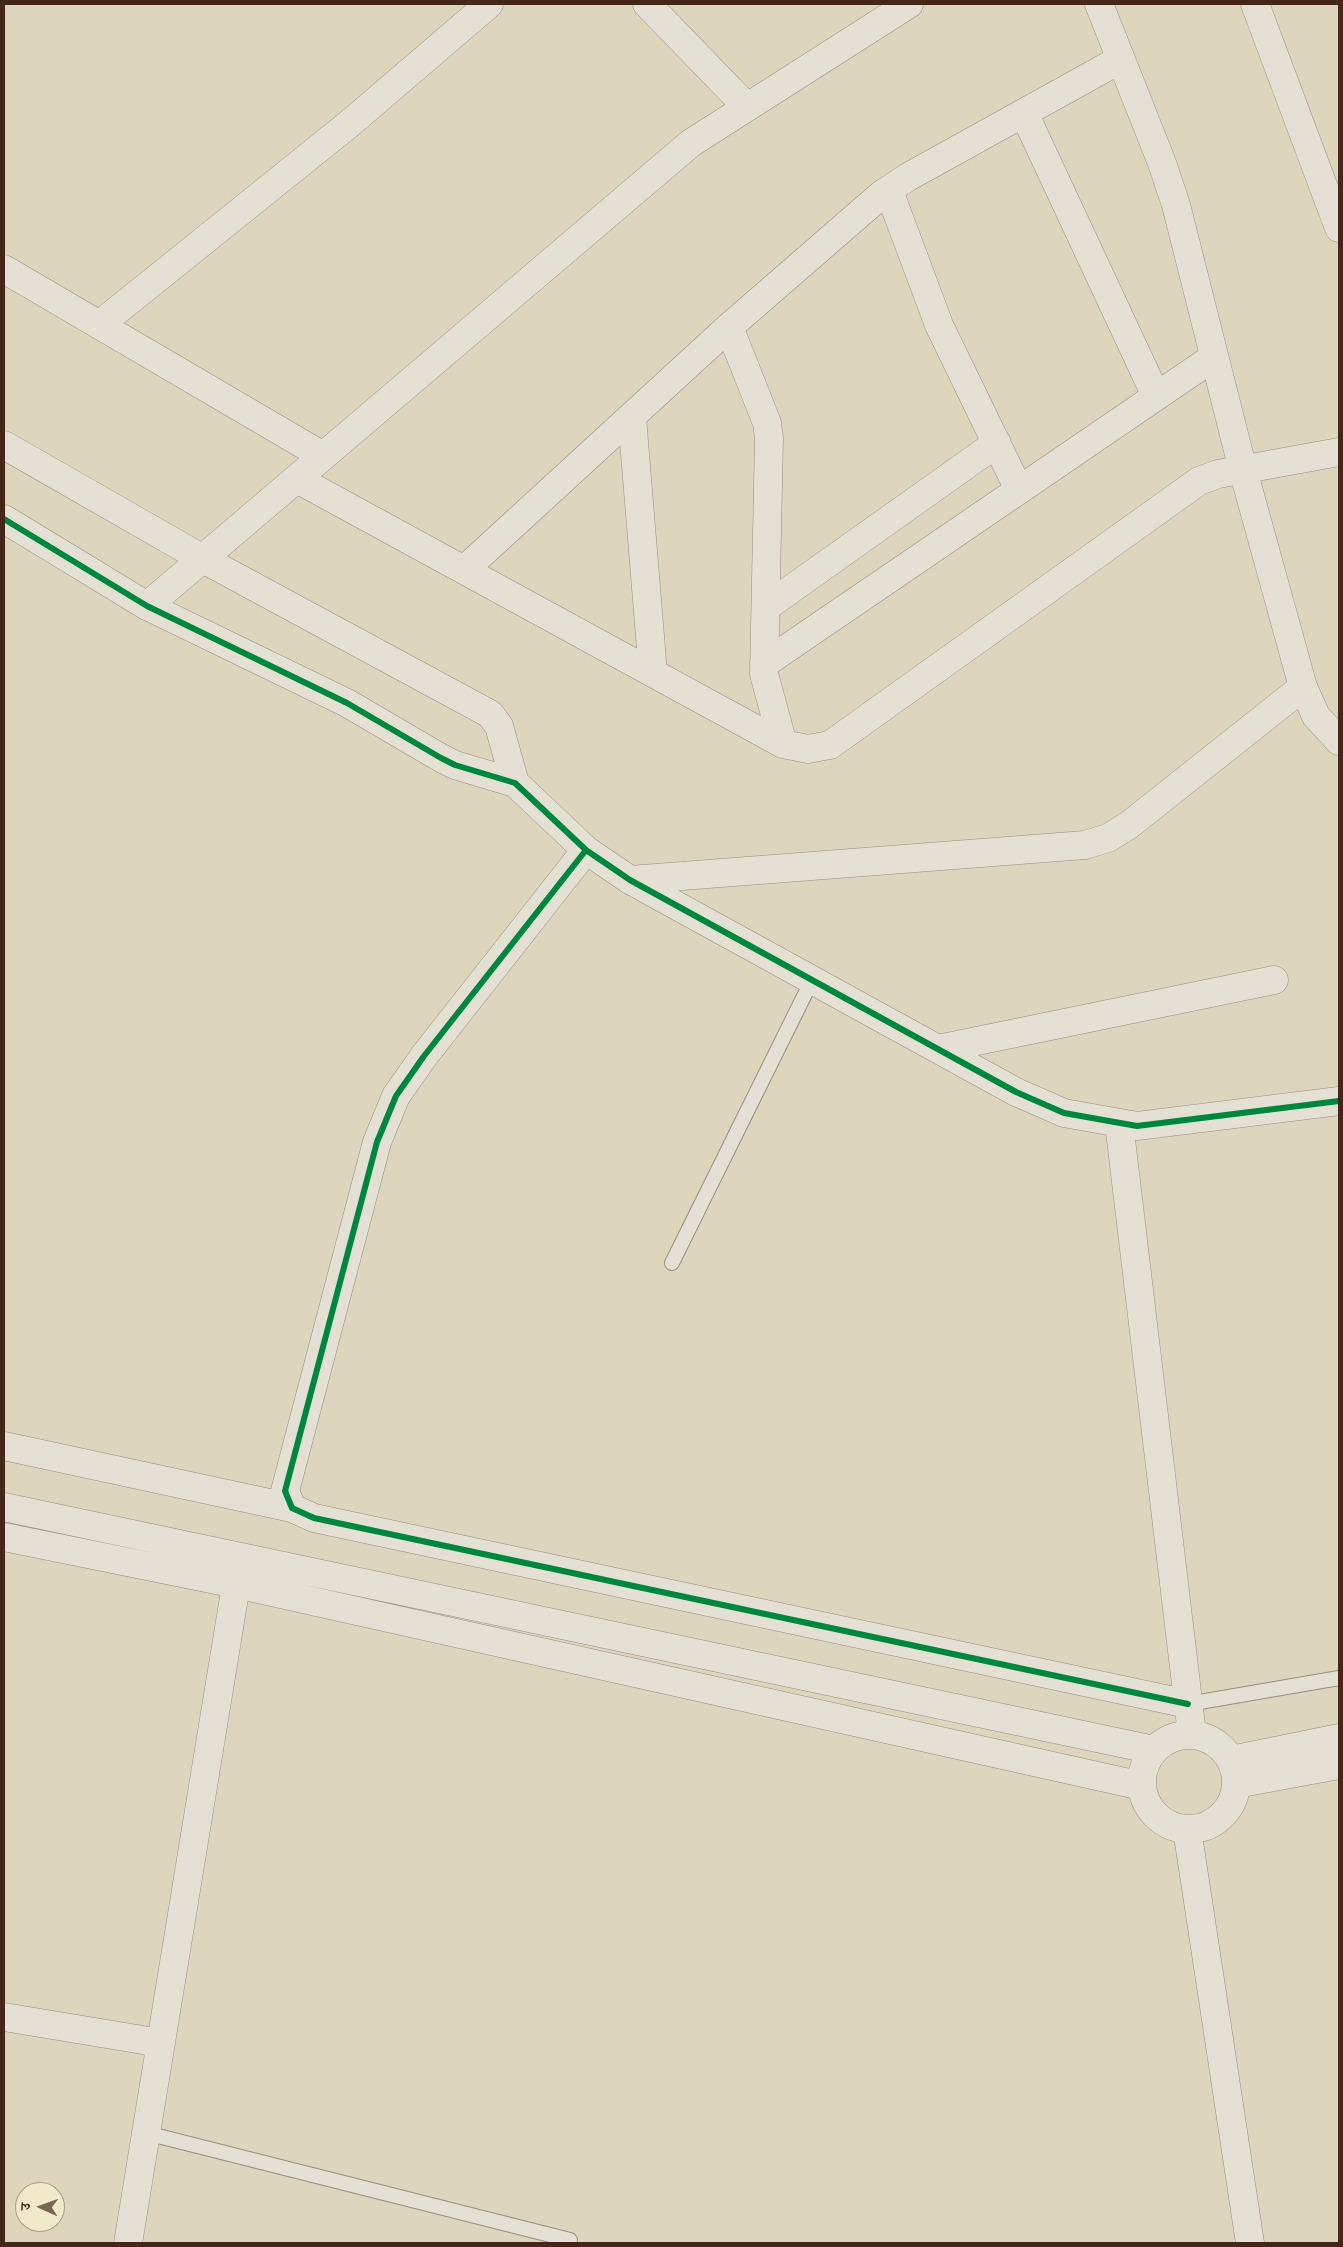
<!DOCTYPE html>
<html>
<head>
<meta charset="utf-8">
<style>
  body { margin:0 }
  #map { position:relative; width:1343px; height:2247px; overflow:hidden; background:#ddd6bd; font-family:"IM FELL Great Primer","Noto Serif Devanagari",serif }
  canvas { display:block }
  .frame { position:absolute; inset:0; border:5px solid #442719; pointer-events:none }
  .north { position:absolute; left:15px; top:2182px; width:50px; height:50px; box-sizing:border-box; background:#f2e9cb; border:1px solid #ac9b84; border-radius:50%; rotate:272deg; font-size:14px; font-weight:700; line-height:20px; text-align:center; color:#442719 }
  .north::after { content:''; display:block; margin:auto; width:18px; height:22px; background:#7a6452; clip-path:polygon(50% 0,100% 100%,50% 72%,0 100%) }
</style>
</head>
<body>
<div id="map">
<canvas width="1343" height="2247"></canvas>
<div class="frame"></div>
<div class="north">उ</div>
</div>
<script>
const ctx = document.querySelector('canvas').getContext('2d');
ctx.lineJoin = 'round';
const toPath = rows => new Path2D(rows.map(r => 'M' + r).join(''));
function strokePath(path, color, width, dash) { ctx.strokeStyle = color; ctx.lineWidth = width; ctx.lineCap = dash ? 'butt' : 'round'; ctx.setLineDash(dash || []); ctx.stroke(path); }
const service = toPath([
  [672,1263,812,980],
  [1188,1704,1339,1678],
  [146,2133,570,2240]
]);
const minor = toPath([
  [647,4,747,107],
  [1099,4,1162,163,1176,205,1243,470,1303,687,1316,716,1339,741],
  [1255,4,1339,228],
  [1024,113,1156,396],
  [889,191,939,325,1019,490],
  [4,269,323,456],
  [99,325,349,124,489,4],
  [729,327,767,423,769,438,764,674,783,744],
  [632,417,653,673],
  [4,445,203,559,490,714,499,726,515,783],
  [297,479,783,744,808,749,830,745,1199,481,1218,474,1339,452],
  [4,519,147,606,347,703,441,758,455,765,515,783,586,850,630,880,1016,1092,1064,1113,1137,1126,1339,1101],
  [464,570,729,327,881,195,908,177,1121,59],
  [147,606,691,143,909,4],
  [766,607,997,443],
  [764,664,1214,357],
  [586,850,424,1056,396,1096,377,1142,285,1491,292,1508,314,1518,1188,1704],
  [630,880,1085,845,1108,838,1129,825,1303,687],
  [938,1049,1274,980],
  [1119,1123,1192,1734],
  [4,1446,292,1508],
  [1231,1760,1339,1738],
  [1236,1784,1339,1765],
  [4,2017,161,2043],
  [128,2243,240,1561]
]);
const tertiary = toPath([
  [4,1507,1154,1750],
  [4,1537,236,1584,1142,1786],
  '1142 1782a47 47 0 1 1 94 0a47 47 0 1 1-94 0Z',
  [1187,1829,1250,2243]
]);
strokePath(service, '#978f80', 16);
strokePath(minor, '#978f80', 29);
strokePath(tertiary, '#978f80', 29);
strokePath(service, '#e4e0d4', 14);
strokePath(minor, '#e4e0d4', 28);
strokePath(tertiary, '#e4e0d4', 28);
strokePath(toPath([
  [4,519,147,606,347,703,441,758,455,765,515,783,586,850,630,880,1016,1092,1064,1113,1137,1126,1339,1101],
  [586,850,424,1056,396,1096,377,1142,285,1491,292,1508,314,1518,1188,1704]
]), '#00873e', 6);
</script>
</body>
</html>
